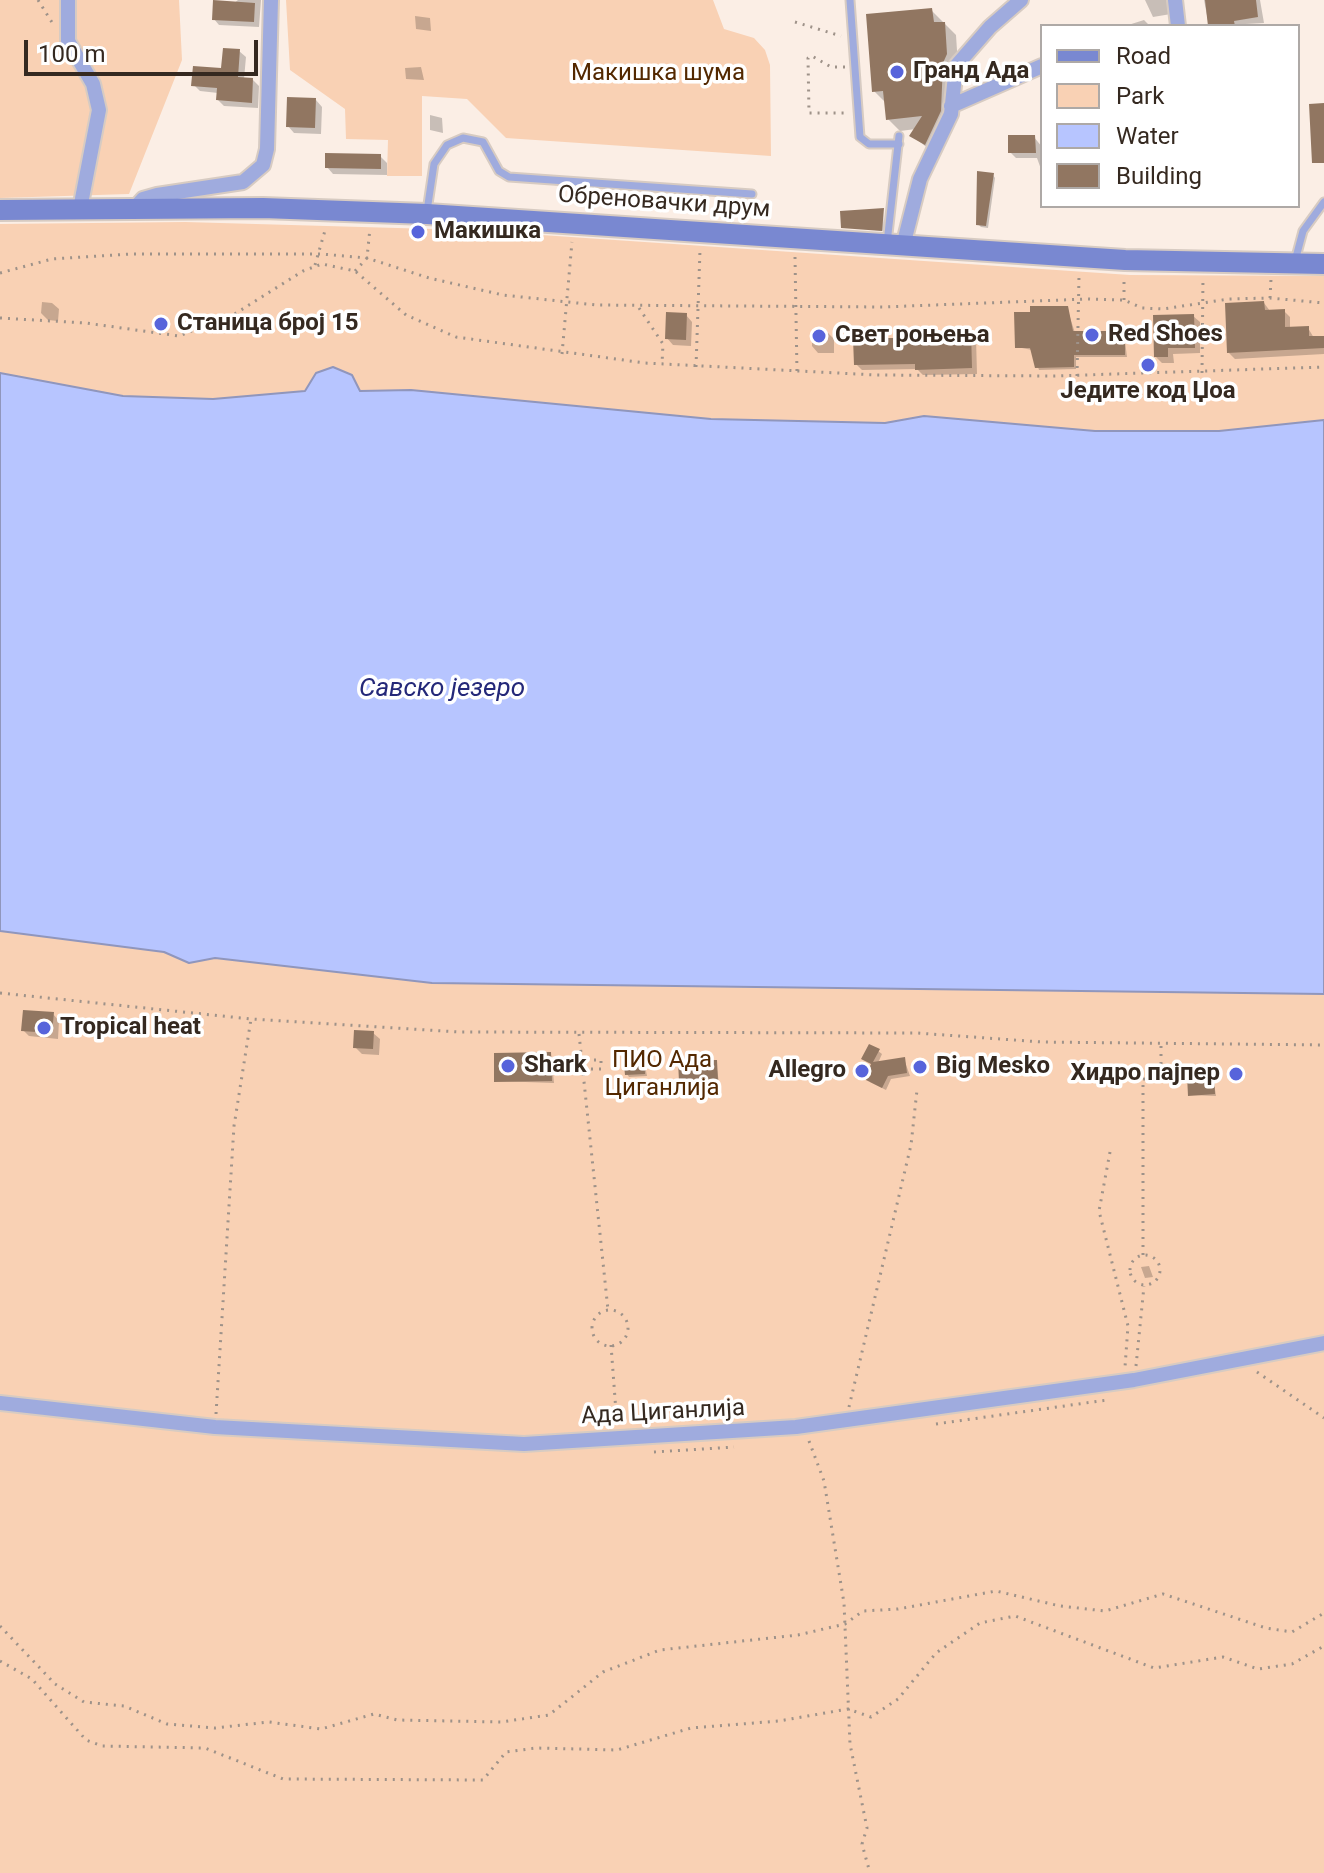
<!DOCTYPE html>
<html>
<head>
<meta charset="utf-8">
<style>
  body { margin:0 }
  #map { position:relative; width:1324px; height:1873px; overflow:hidden; background:#fbeee5; font-family:Roboto,sans-serif }
  canvas { display:block }
  .legend { position:absolute; left:1040px; top:24px; width:260px; height:184px; box-sizing:border-box; background:#fff; border:2px solid #aea9a6; margin:0; padding:10px 14px; list-style:none; font-size:24px; color:#352920 }
  .legend li { display:flex; align-items:center; gap:16px; height:40px }
  .legend b { width:40px; border:2px solid #aea9a6 }
  .scale { position:absolute; left:24px; top:40px; width:234px; height:36px; box-sizing:border-box; border:4px solid #352920; border-top:0; padding-left:10px; font-size:24px; line-height:28px; white-space:nowrap; color:#352920; -webkit-text-stroke:6px #fff; paint-order:stroke }
</style>
</head>
<body>
<div id="map">
<canvas width="1324" height="1873"></canvas>
<ul class="legend">
<li><b style="height:10px;background:#7988d1"></b>Road</li>
<li><b style="height:22px;background:#f9d1b4"></b>Park</li>
<li><b style="height:22px;background:#b7c5ff"></b>Water</li>
<li><b style="height:22px;background:#917661"></b>Building</li>
</ul>
<div class="scale">100 m</div>
</div>
<script>
const ctx = document.querySelector('canvas').getContext('2d');
ctx.lineJoin = 'round';
function paint(path, color) { ctx.fillStyle = color; ctx.fill(path, 'evenodd'); }
const toPath = rows => new Path2D(rows.map(r => 'M' + r).join(''));
function strokePath(path, color, width, dash) { ctx.strokeStyle = color; ctx.lineWidth = width; ctx.lineCap = dash ? 'butt' : 'round'; ctx.setLineDash(dash || []); ctx.stroke(path); }
function write(font, color, halo, rows, align = 'center') {
  ctx.font = font + ' Roboto,sans-serif'; ctx.lineWidth = 7; ctx.setLineDash([]); ctx.textBaseline = 'middle'; ctx.strokeStyle = halo; ctx.fillStyle = color; for (const [text, x, y, turn = 0] of rows) {
    ctx.save(); ctx.translate(x, y); ctx.rotate((+turn || 0) * Math.PI / 180); ctx.textAlign = isNaN(turn) ? turn : align; if (halo) ctx.strokeText(text, 0, 0); ctx.fillText(text, 0, 0); ctx.restore();
  }
}
paint(toPath([
  [0,0,179,0,182,60,129,194,0,198],
  [286,0,713,0,724,29,754,38,765,50,770,65,771,156,506,138,467,99,422,96,422,176,387,176,388,140,346,139,345,109,290,70],
  [185,222,468,230,1130,275,1324,276,1324,1873,0,1873,0,224]
]), '#f9d1b4');
const water = toPath([
  [333,367,352,375,360,391,411,390,711,419,885,423,924,416,1095,431,1219,431,1324,420,1324,994,432,983,215,958,189,963,164,952,0,931,0,373,123,396,213,399,305,391,316,373,333,367]
]);
paint(water, '#b7c5ff');
strokePath(water, '#9096bc', 2);
paint(toPath([
  [238,0,261,0,259,27,219,25,214,19],
  [1145,0,1168,0,1171,14,1153,17],
  [1204,0,1260,0,1264,23,1209,26],
  [931,10,956,35,958,66,937,155,912,136,916,129,900,131,888,119,886,103,874,91],
  [415,16,430,18,431,31,416,29],
  [1144,20,1150,26,1125,26],
  [239,51,246,57,244,79,253,80,259,86,258,108,224,106,218,100,218,93,200,91,194,85,223,70],
  [421,67,424,80,406,79,405,68],
  [316,100,322,107,321,134,294,133,288,126],
  [430,115,442,118,443,133,430,130],
  [1034,137,1042,147,1042,172,1037,158,1016,158,1010,152],
  [380,156,387,163,387,175,333,174,327,167],
  [993,175,995,178,988,228,981,227,978,224],
  [883,210,884,231,843,227],
  [42,302,52,303,59,309,58,321,48,320,41,313],
  [1264,303,1270,311,1284,311,1290,317,1290,329,1308,328,1314,338,1324,338,1324,354,1235,359,1229,353],
  [1067,308,1075,333,1124,333,1127,357,1076,357,1076,369,1039,370,1032,350,1017,347],
  [686,315,692,322,691,346,673,345,667,338],
  [1193,316,1200,322,1200,353,1173,354,1174,363,1162,363,1156,357],
  [970,332,976,338,977,374,923,375,917,369,862,370,856,364,951,340],
  [812,333,828,333,834,339,834,353,818,353,812,346],
  [53,1014,59,1021,58,1039,29,1036,23,1030],
  [373,1033,380,1039,379,1055,362,1054,355,1047],
  [878,1051,882,1054,878,1063,904,1059,910,1076,891,1079,886,1090,870,1082,873,1065,864,1059],
  [551,1054,554,1083,496,1081],
  [643,1055,647,1076,629,1077,627,1074],
  [716,1062,719,1083,681,1081],
  [1213,1076,1216,1096,1190,1095],
  [1149,1266,1153,1277,1145,1278,1141,1267]
]), '#0003');
paint(toPath([
  [213,0,255,3,254,22,212,20],
  [1205,0,1256,0,1258,17,1234,21,1235,26,1208,26],
  [932,8,934,22,945,22,947,54,943,63,941,111,925,145,909,136,922,116,886,120,883,91,872,92,866,14],
  [223,48,240,49,238,77,253,78,252,103,216,100,217,88,191,86,193,66,221,68],
  [287,97,316,98,315,128,286,127],
  [1324,103,1324,163,1312,163,1309,104],
  [1008,135,1035,135,1036,153,1008,153],
  [325,153,381,154,381,169,325,168],
  [977,171,994,173,986,226,976,225],
  [884,208,882,231,841,228,840,211],
  [1264,301,1265,310,1285,309,1285,327,1309,326,1309,336,1324,336,1324,348,1227,353,1225,303],
  [1030,306,1068,306,1073,331,1125,331,1125,355,1074,355,1074,367,1035,368,1030,348,1015,348,1014,312,1030,312],
  [666,312,687,313,686,340,665,339],
  [1194,314,1195,348,1168,348,1168,357,1154,357,1153,315],
  [949,330,971,330,972,368,915,370,915,364,854,365,853,338,949,338],
  [23,1010,54,1012,52,1033,21,1031],
  [354,1030,374,1031,373,1049,353,1048],
  [869,1044,880,1049,873,1062,905,1057,907,1073,888,1076,882,1088,864,1079,871,1064,861,1059],
  [551,1052,552,1081,494,1082,494,1053],
  [644,1053,645,1074,625,1075,623,1054],
  [678,1060,717,1060,718,1081,679,1082],
  [1214,1074,1215,1094,1188,1096,1187,1075]
]), '#917661');
const lane = toPath([
  [850,0,860,137,869,144,899,144],
  [427,211,434,164,447,145,463,138,483,142,499,171,509,177,752,194],
  [887,243,899,136],
  [1295,261,1303,231,1324,202]
]);
const street = toPath([
  [68,0,68,41,93,84,99,110,80,209],
  [1175,0,1178,26],
  [951,106,1042,66],
  [134,209,143,199,157,195,243,182,263,165,267,149,271,0],
  [903,246,920,179,951,114,956,66,990,27,1021,0],
  [0,1403,215,1427,524,1444,796,1427,1134,1380,1324,1343]
]);
const secondary = toPath([
  [0,210,263,208,427,214,1125,260,1324,264]
]);
strokePath(lane, '#d7cbc2', 11);
strokePath(street, '#d7cbc2', 18);
strokePath(secondary, '#d7cbc2', 24);
strokePath(toPath([
  [38,0,53,24],
  [795,22,841,36],
  [845,67,831,67,812,56,808,58,809,113,849,113],
  [795,257,797,373],
  [315,265,326,227],
  [355,271,367,258,370,228],
  [0,273,52,259,130,254,321,254,367,258,429,278,503,295,596,305,883,307,1088,299,1124,300,1142,308,1163,309,1229,299,1270,298,1324,303],
  [1270,298,1271,279],
  [1124,300,1124,276],
  [639,308,663,344,662,364],
  [0,318,86,323,179,336,233,315,303,271,322,264,355,271,406,315,456,337,645,363,876,375,1054,376,1324,367],
  [562,354,572,242],
  [696,367,700,250],
  [1202,373,1203,277],
  [1077,376,1079,276],
  [0,993,251,1019,459,1032,917,1033,1042,1042,1324,1045],
  [579,1034,608,1310],
  [583,1069,601,1069,601,1060,583,1060],
  [1110,1152,1099,1211,1128,1326,1125,1367],
  '1130 1270a15 15 0 1 1 30 0a15 15 0 1 1-30 0Z',
  [1143,1255,1143,1079,1161,1078,1161,1044],
  '592 1328a18 18 0 1 1 36 0a18 18 0 1 1-36 0Z',
  [611,1345,617,1425],
  [1136,1366,1144,1286],
  [1257,1372,1324,1418],
  [849,1407,911,1145,917,1090],
  [216,1414,234,1126,251,1019],
  [936,1424,1107,1400],
  [809,1441,824,1481,844,1603,850,1744,867,1828,862,1844,870,1873],
  [654,1452,734,1447],
  [0,1626,55,1684,84,1702,124,1706,167,1724,215,1728,269,1722,321,1729,374,1714,397,1720,501,1722,549,1715,603,1672,660,1650,798,1635,845,1624,863,1611,898,1609,996,1591,1060,1606,1105,1611,1163,1594,1266,1628,1292,1632,1324,1613],
  [0,1661,32,1679,86,1740,102,1746,205,1748,283,1779,483,1780,506,1752,536,1748,617,1750,691,1728,779,1721,848,1709,871,1717,898,1699,936,1653,980,1623,1015,1616,1154,1668,1223,1657,1258,1669,1292,1664,1324,1646]
]), '#9e9289', 3, [2, 6]);
strokePath(lane, '#9fabde', 7);
strokePath(street, '#9fabde', 14);
strokePath(secondary, '#7988d1', 20);
for (const [x, y, r, color] of [
  [897,72,8,"#5764db"],
  [418,232,8,"#5764db"],
  [161,324,8,"#5764db"],
  [1092,335,8,"#5764db"],
  [819,336,8,"#5764db"],
  [1148,365,8,"#5764db"],
  [44,1028,8,"#5764db"],
  [508,1066,8,"#5764db"],
  [920,1067,8,"#5764db"],
  [862,1071,8,"#5764db"],
  [1236,1074,8,"#5764db"]
]) { const dot = new Path2D(); dot.arc(x, y, r, 0, 2 * Math.PI); ctx.fillStyle = color; ctx.fill(dot); strokePath(dot, '#fff', 3); }
write('bold 24px', '#352920', '#fff', [
  ["Гранд Ада",913,72],
  ["Макишка",434,232],
  ["Станица број 15",177,324],
  ["Red Shoes",1108,335],
  ["Свет роњења",835,336],
  ["Једите код Џоа",1148,392,"center"],
  ["Tropical heat",60,1028],
  ["Shark",524,1066],
  ["Big Mesko",936,1067],
  ["Allegro",846,1071,"right"],
  ["Хидро пајпер",1220,1074,"right"]
], 'left');
write('24px', '#532800', '#fff', [
  ["Макишка шума",658,74],
  ["ПИО Ада",662,1061],
  ["Циганлија",662,1089]
]);
write('24px', '#352920', '#fff', [
  ["Обреновачки друм",664,203,4],
  ["Ада Циганлија",663,1413,-3]
]);
write('italic 26px', '#242879', '#fff', [
  ["Савско језеро",442,689]
]);
</script>
</body>
</html>
